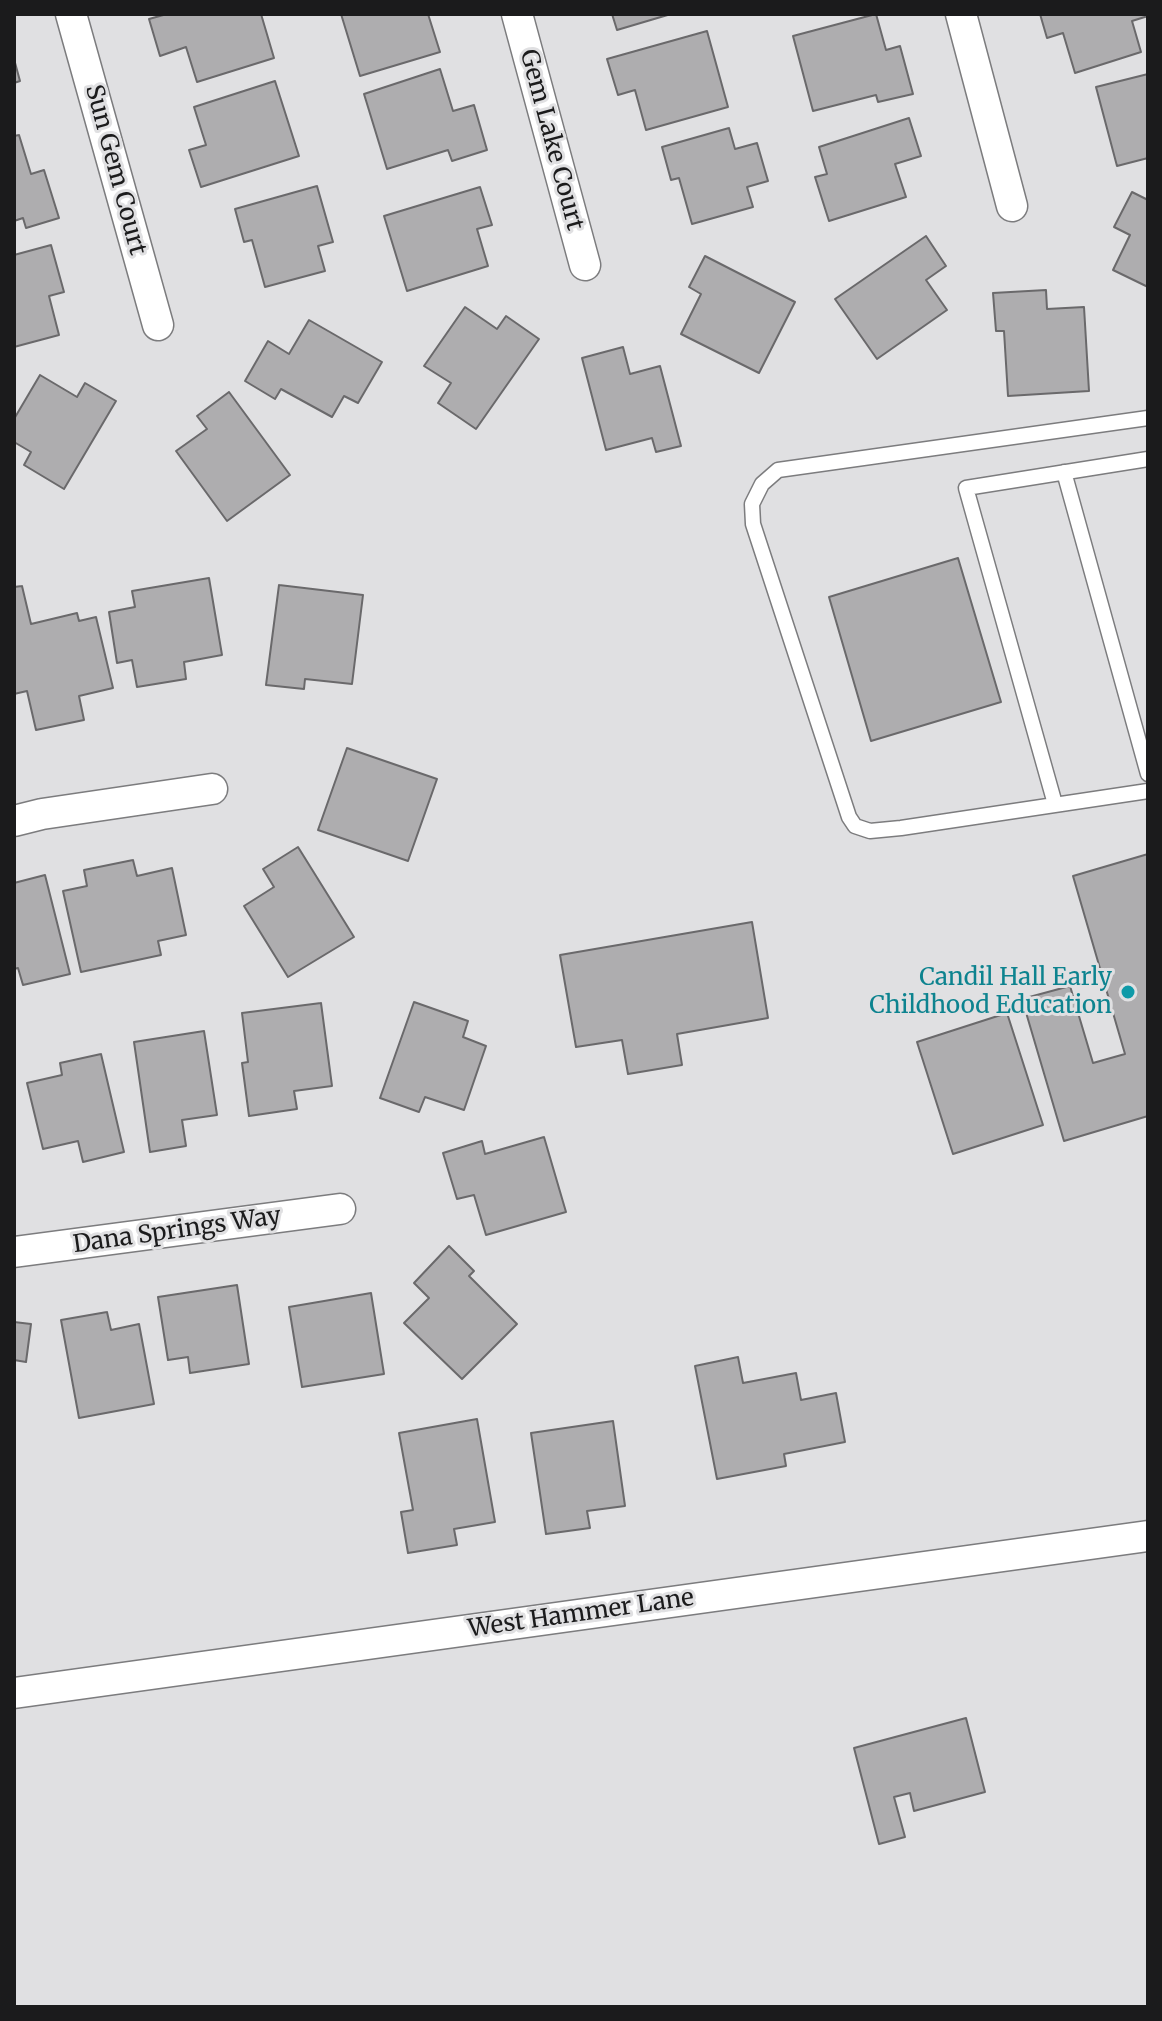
<!DOCTYPE html>
<html>
<head>
<meta charset="utf-8">
<style>
  body { margin:0 }
  #map { position:relative; width:1162px; height:2021px; overflow:hidden; background:#e0e0e2; font-family:Merriweather,serif }
  canvas { display:block }
  .frame { position:absolute; inset:0; border:16px solid #1b1b1c; pointer-events:none }
</style>
</head>
<body>
<div id="map">
<canvas width="1162" height="2021"></canvas>
<div class="frame"></div>
</div>
<script>
const ctx = document.querySelector('canvas').getContext('2d');
ctx.lineJoin = 'round';
function paint(path, color) { ctx.fillStyle = color; ctx.fill(path, 'evenodd'); }
const toPath = rows => new Path2D(rows.map(r => 'M' + r).join(''));
function strokePath(path, color, width, dash) { ctx.strokeStyle = color; ctx.lineWidth = width; ctx.lineCap = dash ? 'butt' : 'round'; ctx.setLineDash(dash || []); ctx.stroke(path); }
function write(font, color, halo, rows, align = 'center') {
  ctx.font = font + ' Merriweather,serif'; ctx.lineWidth = 6; ctx.setLineDash([]); ctx.textBaseline = 'middle'; ctx.strokeStyle = halo; ctx.fillStyle = color; for (const [text, x, y, turn = 0] of rows) {
    ctx.save(); ctx.translate(x, y); ctx.rotate((+turn || 0) * Math.PI / 180); ctx.textAlign = isNaN(turn) ? turn : align; if (halo) ctx.strokeText(text, 0, 0); ctx.fillText(text, 0, 0); ctx.restore();
  }
}
const building = toPath([
  [167,14,261,14,274,58,197,82,186,47,160,56,149,19,167,14],
  [341,14,428,14,440,52,360,76,341,14],
  [612,14,671,14,617,30,612,14],
  [876,14,886,50,900,46,913,94,878,102,876,95,813,111,793,36,876,14],
  [1040,14,1147,14,1148,16,1132,21,1141,52,1075,73,1063,33,1047,38,1040,14],
  [707,31,728,107,646,130,635,90,618,95,607,59,707,31],
  [14,59,20,81,14,83,14,59],
  [440,69,453,111,474,105,487,150,452,161,448,150,387,169,364,94,440,69],
  [1148,74,1148,158,1117,166,1096,87,1148,74],
  [275,81,299,156,201,187,189,150,206,145,194,107,275,81],
  [909,118,921,156,895,164,906,197,829,221,815,177,827,174,819,147,909,118],
  [729,128,735,149,757,143,768,181,747,187,753,207,692,224,679,178,671,180,662,147,729,128],
  [19,135,31,174,44,170,59,218,26,228,23,218,14,221,14,136,19,135],
  [317,186,333,242,318,246,325,271,265,287,252,240,244,242,235,209,317,186],
  [480,187,492,225,477,229,488,266,407,291,384,216,480,187],
  [1132,192,1148,200,1148,287,1113,270,1130,235,1114,227,1132,192],
  [926,236,946,266,926,280,947,310,877,359,835,299,926,236],
  [51,245,64,292,49,296,59,335,14,347,14,255,51,245],
  [705,256,795,302,759,373,681,334,701,294,689,287,705,256],
  [1046,290,1047,309,1084,307,1089,391,1008,396,1004,331,996,331,993,293,1046,290],
  [465,307,497,329,506,316,539,339,476,429,438,403,451,383,424,366,465,307],
  [309,320,382,362,358,403,344,396,332,417,281,389,275,399,245,381,268,341,289,354,309,320],
  [623,347,630,374,660,366,681,446,656,452,652,438,606,450,582,358,623,347],
  [40,375,77,397,85,383,116,401,64,489,24,465,31,452,14,442,14,419,40,375],
  [229,392,290,475,227,521,176,451,207,429,197,416,229,392],
  [958,558,1001,702,871,741,829,597,958,558],
  [209,578,222,655,184,662,186,679,137,687,132,660,117,663,109,612,135,607,132,591,209,578],
  [279,585,363,595,352,684,305,679,304,689,266,685,279,585],
  [22,586,31,624,77,613,79,621,96,617,113,688,79,696,84,720,36,730,27,691,14,694,14,587,22,586],
  [347,748,437,779,408,861,318,830,347,748],
  [298,847,354,937,288,977,244,906,274,887,263,869,298,847],
  [1148,854,1148,1116,1064,1141,1022,999,1070,986,1093,1063,1125,1054,1073,876,1148,854],
  [133,860,137,876,172,868,186,935,158,941,161,955,81,972,63,891,87,886,84,870,133,860],
  [45,875,70,974,23,985,18,968,14,969,14,883,45,875],
  [752,922,768,1018,677,1034,682,1065,628,1074,622,1040,576,1047,560,955,752,922],
  [414,1002,468,1021,463,1037,486,1046,464,1110,425,1097,419,1112,380,1098,414,1002],
  [321,1003,332,1086,294,1091,297,1109,249,1116,242,1063,248,1062,242,1013,321,1003],
  [1007,1013,1043,1125,953,1154,917,1042,1007,1013],
  [204,1031,217,1115,182,1120,186,1146,150,1152,134,1042,204,1031],
  [101,1054,124,1152,83,1162,78,1141,43,1149,27,1083,62,1075,60,1063,101,1054],
  [544,1137,566,1212,486,1235,474,1195,457,1199,443,1153,482,1141,485,1154,544,1137],
  [449,1246,474,1271,469,1276,517,1324,462,1379,404,1323,429,1298,414,1283,449,1246],
  [237,1285,249,1364,190,1373,188,1357,168,1360,158,1297,237,1285],
  [371,1293,384,1374,302,1387,289,1307,371,1293],
  [107,1312,111,1330,139,1324,154,1404,79,1418,61,1320,107,1312],
  [14,1322,31,1324,26,1362,14,1360,14,1322],
  [738,1357,743,1383,796,1373,801,1400,836,1393,845,1442,784,1454,786,1466,717,1479,695,1366,738,1357],
  [477,1419,495,1522,454,1529,457,1545,408,1553,401,1512,413,1510,399,1433,477,1419],
  [613,1421,625,1506,587,1511,590,1528,546,1534,531,1433,613,1421],
  [966,1718,985,1792,914,1811,910,1793,894,1797,905,1837,879,1844,854,1748,966,1718]
]);
paint(building, '#aeadaf');
strokePath(building, '#6a696b', 2);
const service = toPath([
  [1148,418,778,470,762,484,752,504,753,524,849,817,855,826,870,831,901,828,1148,791],
  [1064,472,1148,774],
  [1055,804,966,488,1148,459]
]);
const minor = toPath([
  [71,14,158,325],
  [517,14,585,265],
  [961,14,1012,206],
  [14,821,42,814,212,789],
  [14,1252,340,1209],
  [14,1693,1148,1536]
]);
strokePath(service, '#7c7c7e', 17);
strokePath(minor, '#7c7c7e', 33);
strokePath(service, '#fff', 14);
strokePath(minor, '#fff', 30);
for (const [x, y, r, color] of [
  [1128,992,8,"#0f9aa8"]
]) { const dot = new Path2D(); dot.arc(x, y, r, 0, 2 * Math.PI); ctx.fillStyle = color; ctx.fill(dot); strokePath(dot, '#e0e0e2', 3); }
write('24px', '#1b1b1c', '#e0e0e2', [
  ["Gem Lake Court",551,140,75],
  ["Sun Gem Court",115,170,75],
  ["Dana Springs Way",177,1231,-8],
  ["West Hammer Lane",581,1614,-8]
]);
write('24px', '#0d838f', '#e0e0e2', [
  ["Candil Hall Early",1112,978],
  ["Childhood Education",1112,1006]
], 'right');
</script>
</body>
</html>
